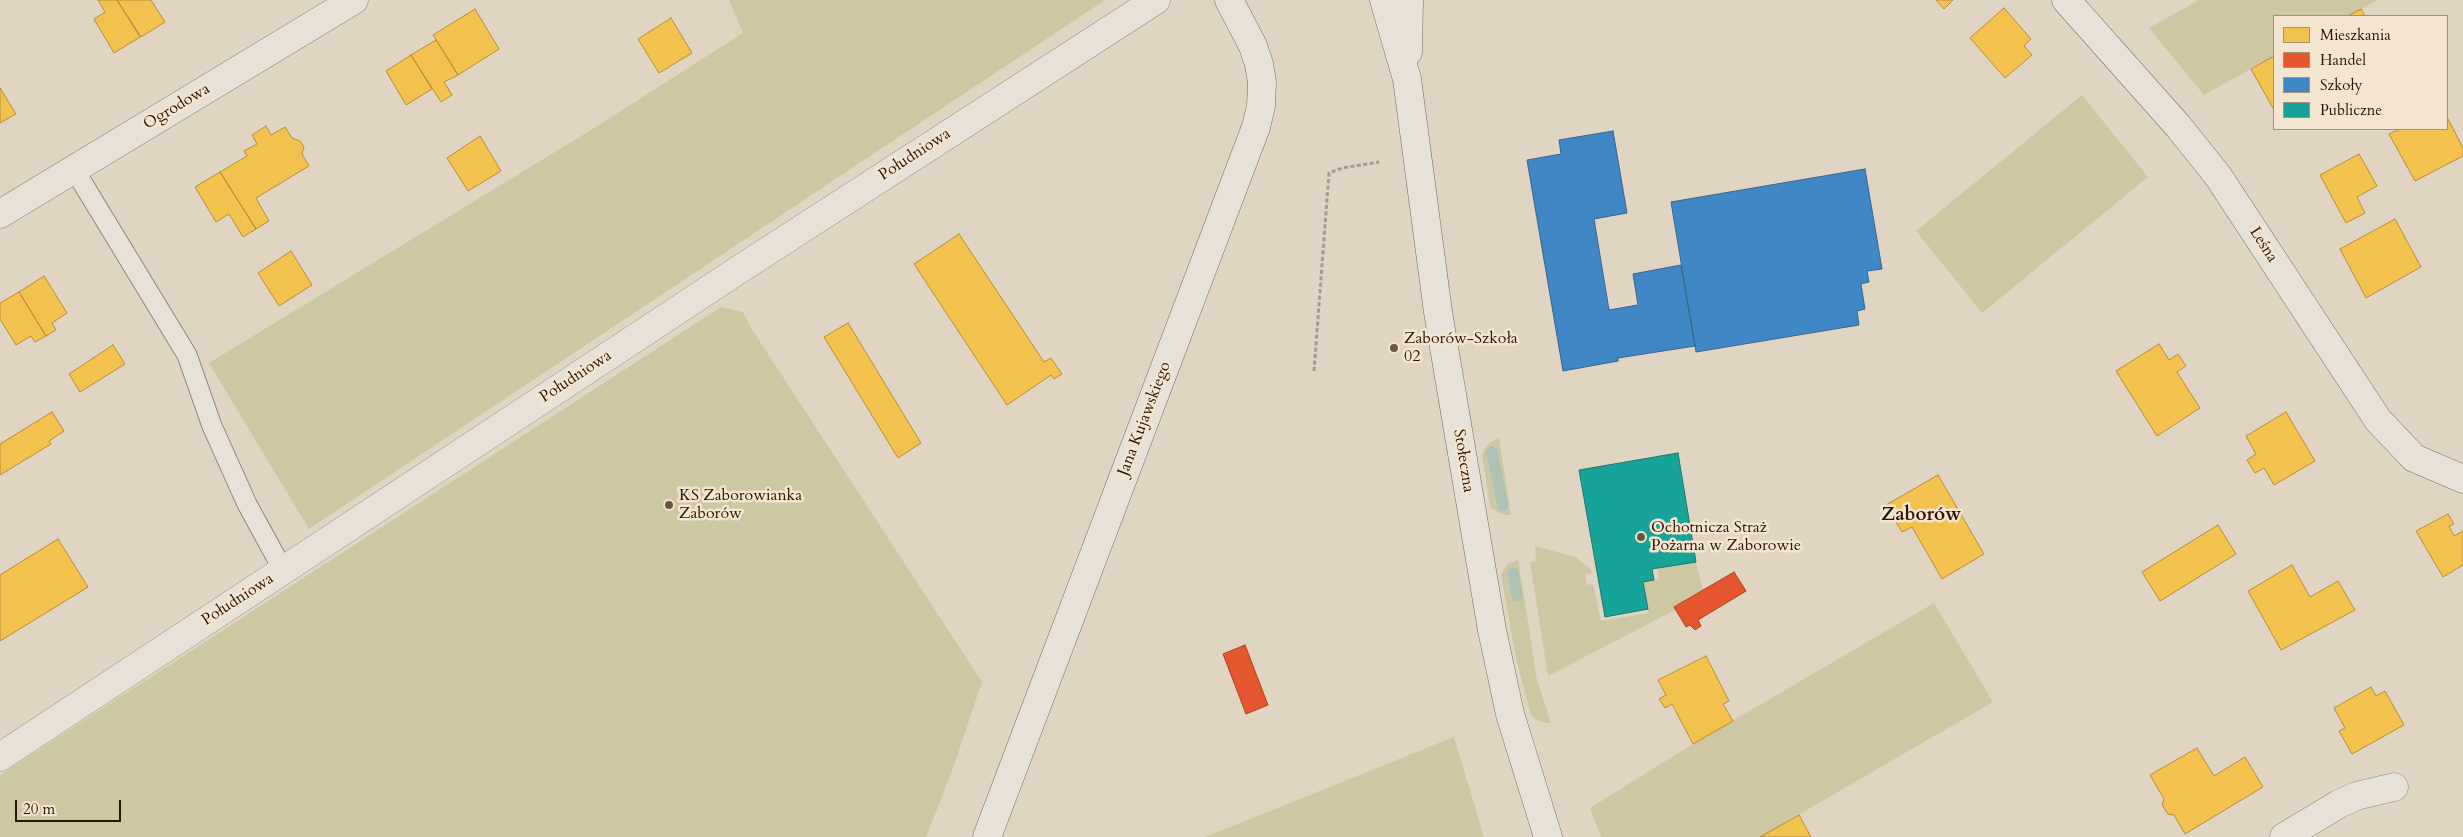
<!DOCTYPE html>
<html>
<head>
<meta charset="utf-8">
<style>
  body { margin:0 }
  #map { position:relative; width:2463px; height:837px; overflow:hidden; background:#e0d4c3; font-family:Cardo,serif }
  canvas { display:block }
  .legend { position:absolute; left:2273px; top:15px; width:175px; height:115px; box-sizing:border-box; background:#f3e5d0; border:1px solid #a3917e; margin:0; padding:6px 9px; list-style:none; font-size:15px; color:#2b1202 }
  .legend li { display:flex; align-items:center; gap:10px; height:25px }
  .legend b { width:25px; border:1px solid #a3917e }
  .scale { position:absolute; left:15px; top:800px; width:106px; height:22px; box-sizing:border-box; border:2px solid #2b1202; border-top:0; padding-left:6px; font-size:15px; line-height:18px; white-space:nowrap; color:#2b1202; -webkit-text-stroke:4px #f3e5d0; paint-order:stroke }
</style>
</head>
<body>
<div id="map">
<canvas width="2463" height="837"></canvas>
<ul class="legend">
<li><b style="height:14px;background:#f2c14e"></b>Mieszkania</li>
<li><b style="height:14px;background:#e4572e"></b>Handel</li>
<li><b style="height:14px;background:#3f88c5"></b>Szkoły</li>
<li><b style="height:14px;background:#17a398"></b>Publiczne</li>
</ul>
<div class="scale">20 m</div>
</div>
<script>
const ctx = document.querySelector('canvas').getContext('2d');
ctx.lineJoin = 'round';
function paint(path, color) { ctx.fillStyle = color; ctx.fill(path, 'evenodd'); }
const toPath = rows => new Path2D(rows.map(r => 'M' + r).join(''));
function strokePath(path, color, width, dash) { ctx.strokeStyle = color; ctx.lineWidth = width; ctx.lineCap = dash ? 'butt' : 'round'; ctx.setLineDash(dash || []); ctx.stroke(path); }
function write(font, color, halo, rows, align = 'center') {
  ctx.font = font + ' Cardo,serif'; ctx.lineWidth = 5; ctx.setLineDash([]); ctx.textBaseline = 'middle'; ctx.strokeStyle = halo; ctx.fillStyle = color; for (const [text, x, y, turn = 0] of rows) {
    ctx.save(); ctx.translate(x, y); ctx.rotate((+turn || 0) * Math.PI / 180); ctx.textAlign = isNaN(turn) ? turn : align; if (halo) ctx.strokeText(text, 0, 0); ctx.fillText(text, 0, 0); ctx.restore();
  }
}
paint(toPath([
  [729,0,1105,0,309,529,209,363,591,130,743,33],
  [2199,0,2378,0,2348,16,2274,16,2274,56,2204,95,2149,28],
  [2082,95,2148,177,1982,313,1916,231],
  [721,307,743,312,751,328,982,682,952,771,926,837,0,837,0,775],
  [1499,438,1511,515,1508,515,1500,514,1490,507,1482,454,1489,443],
  [1535,546,1578,558,1581,562,1590,568,1592,573,1585,574,1587,585,1593,584,1601,621,1648,613,1643,582,1659,579,1658,568,1696,562,1703,590,1674,607,1675,610,1548,676,1530,562,1536,561],
  [1518,559,1537,680,1551,723,1549,723,1538,721,1531,715,1516,658,1501,575,1507,565],
  [1934,603,1993,702,1760,837,1601,837,1590,808,1693,744],
  [1454,737,1484,837,1205,837]
]), '#cdc7a4');
const homes = toPath([
  [98,0,117,0,140,37,114,53,94,19,105,12,98,0],
  [117,0,151,0,165,22,141,37,117,0],
  [1936,0,1953,0,1944,9,1936,0],
  [2004,8,2031,39,2024,46,2032,55,2005,78,1970,38,2004,8],
  [475,9,499,49,458,75,433,35,475,9],
  [2361,9,2365,16,2348,16,2361,9],
  [671,18,692,53,659,73,638,39,671,18],
  [436,40,458,75,444,82,452,95,441,102,411,55,436,40],
  [411,55,432,89,406,105,386,71,411,55],
  [2274,56,2274,110,2251,69,2274,56],
  [0,88,16,114,0,123,0,88],
  [2447,117,2463,148,2463,156,2415,181,2389,134,2400,129,2447,129,2447,117],
  [266,126,271,135,285,127,292,138,300,141,304,147,302,154,309,166,256,198,269,221,256,229,220,172,247,156,244,151,257,144,252,135,266,126],
  [480,136,501,171,468,191,447,158,480,136],
  [2359,154,2377,186,2357,197,2365,213,2346,223,2320,175,2359,154],
  [220,172,256,229,243,237,229,214,216,222,195,187,220,172],
  [2395,219,2421,267,2366,298,2340,249,2395,219],
  [959,234,1044,362,1051,358,1062,374,1054,379,1051,375,1007,405,914,264,959,234],
  [291,251,312,285,279,306,258,273,291,251],
  [44,276,67,313,52,323,56,330,46,336,19,292,44,276],
  [19,292,46,336,35,342,31,336,16,345,0,319,0,303,19,292],
  [848,323,921,443,898,458,824,337,848,323],
  [2159,344,2169,360,2178,354,2186,366,2177,372,2200,408,2157,436,2116,371,2159,344],
  [113,345,125,364,80,392,69,374,113,345],
  [52,412,64,431,49,441,51,444,0,475,0,444,52,412],
  [2286,412,2315,461,2274,485,2264,468,2255,473,2247,460,2256,454,2246,436,2286,412],
  [1938,475,1984,554,1942,579,1912,527,1902,532,1886,505,1938,475],
  [2448,514,2454,524,2449,526,2454,536,2463,531,2463,565,2443,577,2416,531,2448,514],
  [2218,525,2236,554,2160,601,2142,572,2218,525],
  [58,539,88,587,0,641,0,575,58,539],
  [2292,565,2310,597,2338,581,2355,610,2281,650,2248,591,2292,565],
  [1706,656,1729,701,1723,704,1733,721,1693,744,1672,704,1665,708,1659,699,1666,695,1658,680,1706,656],
  [2371,687,2376,696,2385,691,2404,725,2352,754,2339,731,2345,728,2334,708,2371,687],
  [2197,748,2214,776,2245,757,2263,787,2185,834,2174,815,2168,814,2162,805,2164,799,2150,775,2197,748],
  [1799,815,1811,837,1760,837,1799,815]
]);
paint(homes, '#f2c14e');
strokePath(homes, '#b68c37', 1);
const shops = toPath([
  [1734,572,1746,591,1698,620,1701,626,1695,630,1690,625,1686,627,1674,607,1734,572],
  [1245,645,1268,705,1246,714,1223,654,1245,645]
]);
paint(shops, '#e4572e');
strokePath(shops, '#ac4221', 1);
const schools = toPath([
  [1613,131,1627,213,1594,219,1609,310,1638,305,1633,274,1681,265,1695,346,1618,358,1618,361,1563,371,1527,160,1561,154,1559,140,1613,131],
  [1865,169,1882,269,1867,271,1869,282,1861,284,1865,309,1857,311,1859,325,1696,352,1671,202,1865,169]
]);
paint(schools, '#3f88c5');
strokePath(schools, '#39658a', 1);
const public = toPath([
  [1678,453,1696,562,1652,569,1654,580,1643,582,1648,609,1605,617,1579,470,1678,453]
]);
paint(public, '#17a398');
strokePath(public, '#1d786b', 1);
strokePath(toPath([
  [1492,452,1503,506],
  [1513,573,1517,596]
]), '#aec2b4', 11);
const lane = toPath([
  [74,169,187,355,212,426,247,504,283,570]
]);
const street = toPath([
  [0,214,354,0],
  [0,757,743,267,1156,0],
  [2284,837,2339,804,2356,796,2394,787]
]);
const secondary = toPath([
  [1384,0,1407,79,1438,312,1492,630,1510,714,1548,837],
  [2066,0,2178,126,2218,176,2378,420,2414,458,2463,479],
  [1408,52,1409,0],
  [987,837,1256,127,1261,106,1262,82,1259,64,1253,46,1229,0]
]);
strokePath(lane, '#8f857a', 21);
strokePath(street, '#8f857a', 29);
strokePath(secondary, '#756b60', 29);
strokePath(toPath([
  [1314,371,1329,173,1342,168,1379,162]
]), '#a29b93', 3, [4, 2.5]);
strokePath(lane, '#e7e1d7', 19);
strokePath(street, '#e7e1d7', 28);
strokePath(secondary, '#e7e1d7', 28);
for (const [x, y, r, color] of [
  [1394,348,5,"#6a5646"],
  [669,505,5,"#6a5646"],
  [1641,537,5,"#6a5646"]
]) { const dot = new Path2D(); dot.arc(x, y, r, 0, 2 * Math.PI); ctx.fillStyle = color; ctx.fill(dot); strokePath(dot, '#f3e5d0', 2); }
write('16px', '#2b1202', '#f3e5d0', [
  ["Ogrodowa",177,107,-31],
  ["Południowa",915,155,-33],
  ["Leśna",2263,245,57],
  ["Południowa",576,377,-33],
  ["Jana Kujawskiego",1145,419,-69],
  ["Stołeczna",1463,461,81],
  ["Południowa",238,600,-33]
]);
write('16px', '#2b1202', '#f3e5d0', [
  ["Zaborów-Szkoła",1404,339],
  ["02",1404,357],
  ["KS Zaborowianka",679,496],
  ["Zaborów",679,514],
  ["Ochotnicza Straż",1651,528],
  ["Pożarna w Zaborowie",1651,546]
], 'left');
write('bold 19px', '#2b1202', '#f3e5d0', [
  ["Zaborów",1921,516]
]);
</script>
</body>
</html>
